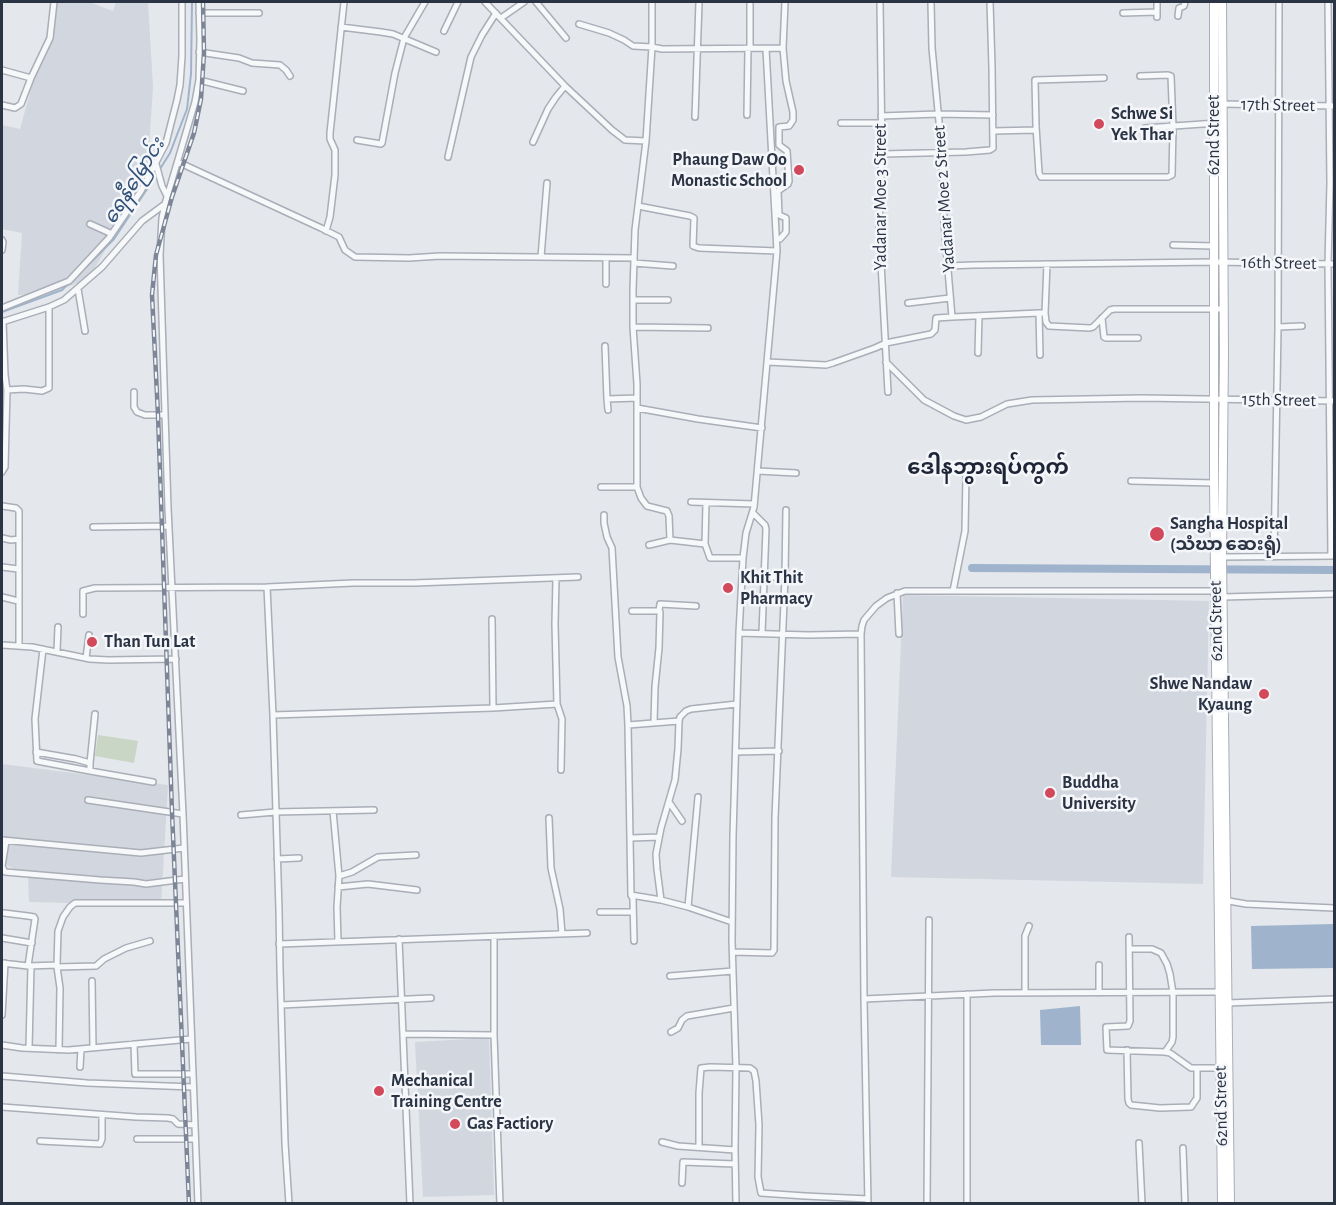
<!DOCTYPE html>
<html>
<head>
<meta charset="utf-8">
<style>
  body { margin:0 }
  #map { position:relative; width:1336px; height:1205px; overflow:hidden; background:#e4e7ec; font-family:"Alegreya Sans",sans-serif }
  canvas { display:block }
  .frame { position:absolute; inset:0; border:3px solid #2b3445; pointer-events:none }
</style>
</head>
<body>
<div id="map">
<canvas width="1336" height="1205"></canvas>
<div class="frame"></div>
</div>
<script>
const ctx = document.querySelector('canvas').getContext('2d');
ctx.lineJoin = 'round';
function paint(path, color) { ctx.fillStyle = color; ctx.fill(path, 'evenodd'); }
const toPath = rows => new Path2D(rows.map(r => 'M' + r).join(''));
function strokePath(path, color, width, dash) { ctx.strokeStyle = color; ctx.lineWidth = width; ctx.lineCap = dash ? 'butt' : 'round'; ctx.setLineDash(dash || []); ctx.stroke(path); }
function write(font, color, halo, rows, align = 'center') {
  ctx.font = font + ' "Alegreya Sans","Noto Sans Myanmar",sans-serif'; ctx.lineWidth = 5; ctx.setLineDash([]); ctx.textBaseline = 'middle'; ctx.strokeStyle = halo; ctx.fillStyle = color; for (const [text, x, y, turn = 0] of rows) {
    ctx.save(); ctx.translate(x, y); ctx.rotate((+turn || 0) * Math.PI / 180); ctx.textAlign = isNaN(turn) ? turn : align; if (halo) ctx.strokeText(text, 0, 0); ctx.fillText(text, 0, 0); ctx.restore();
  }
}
paint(toPath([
  [58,2,89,2,113,11,116,2,148,2,153,87,149,148,155,151,142,194,115,233,89,278,53,293,18,295,22,233,2,229,2,125,20,129,43,46],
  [903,595,1209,601,1203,884,891,877],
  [2,764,168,785,161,905,29,902,28,875,2,863],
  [489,1038,494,1195,423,1197,415,1042]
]), '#d2d6de');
paint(toPath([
  [98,735,138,741,134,763,95,756]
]), '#c9d6c5');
paint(toPath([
  [1334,924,1334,968,1252,969,1251,926],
  [1080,1006,1081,1045,1041,1045,1040,1010]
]), '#9fb4cc');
strokePath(toPath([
  [160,169,170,153,187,109,191,74,192,2],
  [86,267,114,239,157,174],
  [2,312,62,290,69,283]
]), '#9fb4cc', 2);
strokePath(toPath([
  [972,568,1334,570]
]), '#9fb4cc', 8);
const street = toPath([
  [485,2,565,86,612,130,625,140,646,141],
  [536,2,566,38],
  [880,2,882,154,879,226,888,392],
  [1157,2,1157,17],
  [1328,2,1330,183,1328,264,1331,556],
  [199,13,259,13],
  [1123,13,1157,12],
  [1178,16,1179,8,1184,6,1185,2],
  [501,18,524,2],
  [579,24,609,33,624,40,633,46,652,47,652,2],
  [341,27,381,32,393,34,436,52],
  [444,31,458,2],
  [750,48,750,2],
  [199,52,239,58,252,63,280,65,286,70,290,76],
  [2,70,31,78,50,38,54,2],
  [1104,78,1035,80,1036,126,1039,173,1041,177,1168,177,1172,175,1173,127,1171,76,1168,75,1140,76],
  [199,80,243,91],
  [1222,104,1334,106],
  [2,105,15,108,21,104,31,78],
  [747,115,748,49],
  [881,116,938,114,993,115],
  [695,117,699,2],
  [841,123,881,123],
  [1145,128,1217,123],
  [993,131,1036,130],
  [357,140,381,144,382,143,395,73,404,38,425,2],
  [533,142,548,109,556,97,565,86],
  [882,154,966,152,990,150,993,148,992,67,990,2],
  [448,157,471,57,482,35,496,13],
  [178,162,321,228,339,237,345,250,355,257,409,258,440,256,634,258],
  [156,164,162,186,167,196],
  [638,206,690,216,694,218,693,246,699,248,777,251],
  [90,224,112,234],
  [326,231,330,217,335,175,335,150,330,139,330,133,344,2],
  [777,239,780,239,786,232,786,218,779,215,778,191,788,184,789,181,787,151,779,145,779,127,789,126,793,120,793,112,786,81,783,48],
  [2,240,3,242,2,250],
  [1173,245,1214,246],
  [541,257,547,183],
  [606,258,606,284],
  [634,263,673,266],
  [948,266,973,265,1214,262,1334,264],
  [78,289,85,331],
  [634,300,668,300],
  [908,303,950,298],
  [2,308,69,281,109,238,141,191,166,143,177,100,180,85,182,56,182,2],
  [1039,313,1040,355],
  [1045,313,1047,264],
  [952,317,1039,313,1045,313,1046,322,1049,326,1090,328,1093,327,1110,310,1114,309,1223,309],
  [1102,318,1104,337,1106,338,1138,338],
  [2,322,49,307,64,300,102,267,142,221,165,204],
  [633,327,708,328],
  [1278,327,1302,326],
  [605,346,607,399,637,398],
  [978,353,979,316],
  [768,362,826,365,833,363,875,348,886,343,931,334,935,330,936,318,952,317,944,223,942,153,932,48,931,2],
  [886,362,924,400,954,416,966,420,981,417,1007,404,1032,400,1141,398,1334,401],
  [7,390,24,389,42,391,49,388,49,307],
  [134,392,134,407,137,412,145,415,165,415],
  [607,399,608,410],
  [637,408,698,419,762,428],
  [758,471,796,473],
  [2,472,5,467,7,390,5,375,3,321],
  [1131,481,1214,483],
  [601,487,637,487],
  [691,502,754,504],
  [2,506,16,508,19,511,19,646],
  [753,513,765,525,766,529,762,633],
  [604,515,604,523,607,537,612,548,618,657,627,706,628,725,631,895,633,899,634,941],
  [93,527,169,526],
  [2,538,11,540,19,539],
  [705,544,706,503],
  [649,545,670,540],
  [1222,557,1334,556],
  [1274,557,1278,329,1279,2],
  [743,558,710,558,705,544,670,540,669,516,667,511,647,506,641,498,637,487,637,384,633,327,633,290,635,230,646,141,652,47,662,49,783,48,785,2],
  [2,567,18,569],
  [742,576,785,577],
  [556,578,555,624,557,704,562,719,561,770],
  [267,587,273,715],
  [953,591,965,531,966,475],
  [897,593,899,634],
  [2,597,18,601],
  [1223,597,1334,594],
  [632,611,658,611,660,612,659,648,655,687,654,722],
  [659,611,660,604,696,606],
  [83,614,83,591,95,588,267,587,353,583,414,583,578,577],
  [492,619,493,708],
  [739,633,808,635,861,634],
  [2,645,32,647,90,659,108,660,176,659],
  [43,649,35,719,37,761,90,771],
  [57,651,58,627],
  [86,658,89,635],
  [95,714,90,763,90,771,153,782],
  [628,725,679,721],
  [36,752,76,759,90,763],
  [736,752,779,751],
  [88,800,183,814],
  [669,802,682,821],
  [333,811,339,876,337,907,338,942],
  [241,815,275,812,374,810],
  [549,818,551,868,560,909,562,934],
  [631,838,659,837],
  [2,840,141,853,184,848],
  [6,841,2,866,5,872,100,880,134,882,146,884,185,879],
  [277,859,299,858],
  [339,876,352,872,378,857,416,855],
  [338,887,368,884,417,890],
  [631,895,661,900],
  [1223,900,1246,904,1334,908],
  [688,907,698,797],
  [600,912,633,912],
  [4,913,28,916,34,917,35,919,28,966],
  [732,922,688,907,661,900,657,869,656,854,661,828,675,780,678,749,679,721,680,717,686,711,691,709,737,704],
  [494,937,494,1035,500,1204],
  [1129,937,1130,1021,1128,1026,1106,1027,1107,1050,1165,1052,1170,1053,1191,1068,1227,1068],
  [2,938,32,943],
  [399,939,410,1204],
  [279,944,587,933],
  [1129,949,1152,949,1161,953,1167,964,1170,974,1173,993,1173,1037,1172,1042,1165,1052],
  [733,952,772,953,774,950,775,818,785,577,786,510],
  [2,963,28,966,57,965,58,931,63,917,70,907,75,903,186,903],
  [57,965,57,967,96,966,104,959,126,948,150,941],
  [1099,965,1099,993],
  [57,967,60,988,59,1050],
  [670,976,733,971],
  [92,981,93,1048],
  [1025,992,1025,936,1029,926],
  [864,999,994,993,1222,992],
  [1227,1003,1334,999],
  [281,1005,431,998],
  [2,1015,5,963],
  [671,1032,678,1028,682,1020,687,1016,734,1008],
  [403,1034,494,1035],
  [134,1044,135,1074,193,1074],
  [2,1045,22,1048,69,1050,191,1039],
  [29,1048,31,966],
  [1127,1050,1128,1099,1129,1103,1131,1105,1160,1108,1191,1107,1197,1098,1197,1068],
  [80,1067,81,1049],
  [2,1076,87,1083,193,1087],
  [2,1107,136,1117,168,1118,173,1119,178,1124,195,1125],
  [137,1139,195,1139],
  [40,1141,100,1144,102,1139,102,1115],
  [662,1142,678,1146,735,1150],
  [1139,1143,1142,1204],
  [699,1147,699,1093,701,1068,710,1067,750,1068,754,1071,756,1081,759,1125,758,1177,761,1193,805,1196,868,1199],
  [1183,1148,1185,1204],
  [682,1183,683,1162,735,1164],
  [198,1204,183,814,168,508,160,255,162,218,165,204,195,102,199,80,200,39,199,2],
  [289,1204,285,1143,280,969,279,910,273,715,493,708,557,704],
  [736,1204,735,1150,736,1067,732,941,733,836,739,633,743,558,746,533,754,507,777,251,766,49],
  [868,1204,864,999,861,634,862,626,864,620,876,606,887,598,905,591,1216,591],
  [927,1204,929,920],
  [967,1204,967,994]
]);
const secondary = toPath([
  [1214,2,1214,483,1222,1204],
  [1222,2,1224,354,1222,557,1230,1204]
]);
strokePath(street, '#a9aeb7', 8);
strokePath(secondary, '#a9aeb7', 10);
strokePath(street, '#f7f8fa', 5);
strokePath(secondary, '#fff', 8);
const rail = toPath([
  [189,1204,172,812,158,415,152,295,156,255,172,197,194,133,201,99,204,53,203,2]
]);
strokePath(rail, '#7d8696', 4.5);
strokePath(rail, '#f4f6f9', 2, [7]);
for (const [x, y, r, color] of [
  [1099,124,6,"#d1495b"],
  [799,170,6,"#d1495b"],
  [1157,534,8,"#d1495b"],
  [728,588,6,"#d1495b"],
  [92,642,6,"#d1495b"],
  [1264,694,6,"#d1495b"],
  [1050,793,6,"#d1495b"],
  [379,1091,6,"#d1495b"],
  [455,1124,6,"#d1495b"]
]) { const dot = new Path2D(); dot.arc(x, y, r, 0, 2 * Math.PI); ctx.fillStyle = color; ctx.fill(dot); strokePath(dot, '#f4f6f9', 2); }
write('18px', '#2b3445', '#f4f6f9', [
  ["17th Street",1278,105,1],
  ["62nd Street",1214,135,-90],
  ["Yadanar Moe 3 Street",881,197,-90],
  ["Yadanar Moe 2 Street",944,199,-94],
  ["16th Street",1279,263,1],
  ["15th Street",1279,400,1],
  ["62nd Street",1216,621,-91],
  ["62nd Street",1221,1106,-91]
]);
write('bold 18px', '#2b3445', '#f4f6f9', [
  ["Schwe Si",1111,114],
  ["Yek Thar",1111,135],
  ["Phaung Daw Oo",787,160,"right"],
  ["Monastic School",787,181,"right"],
  ["Sangha Hospital",1170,524],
  ["(သံဃာ ဆေးရုံ)",1170,545],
  ["Khit Thit",740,578],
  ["Pharmacy",740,599],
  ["Than Tun Lat",104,642],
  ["Shwe Nandaw",1252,684,"right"],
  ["Kyaung",1252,705,"right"],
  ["Buddha",1062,783],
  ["University",1062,804],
  ["Mechanical",391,1081],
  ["Training Centre",391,1102],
  ["Gas Factiory",467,1124]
], 'left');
write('italic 20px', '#34527a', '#f4f6f9', [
  ["ရေနီမြောင်း",134,181,-58]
]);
write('bold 21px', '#1d2536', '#f4f6f9', [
  ["ဒေါနဘွားရပ်ကွက်",988,468]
]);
</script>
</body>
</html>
